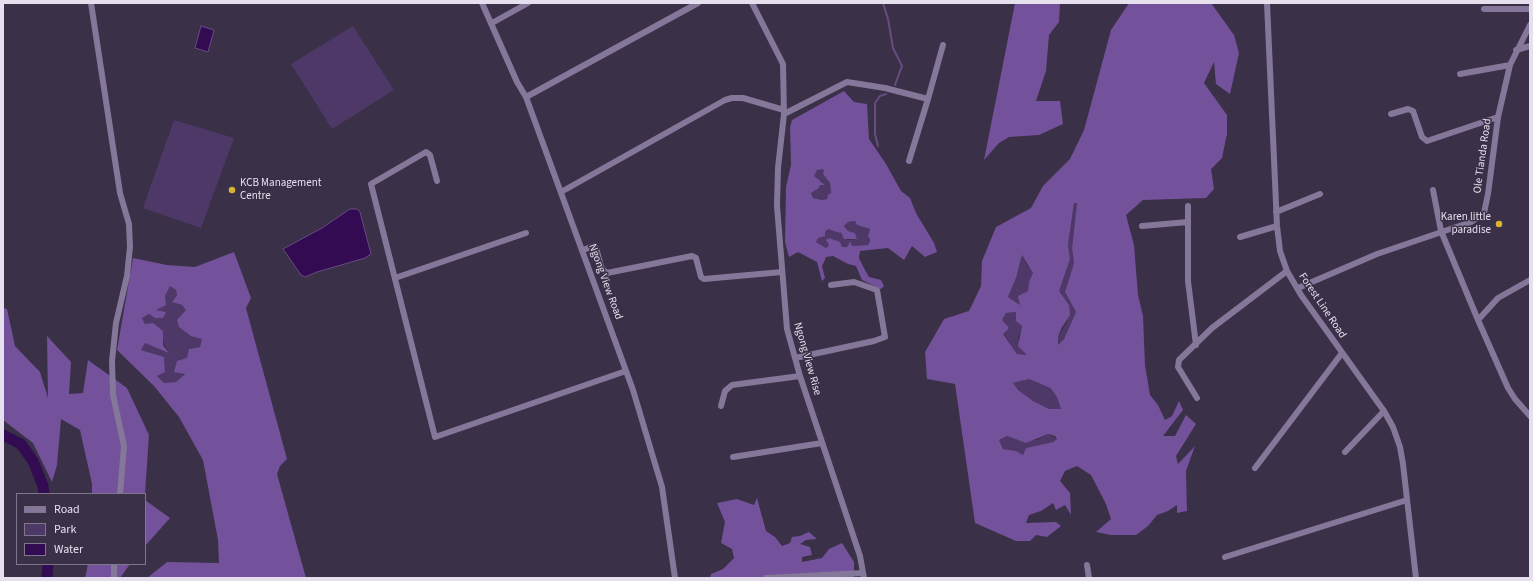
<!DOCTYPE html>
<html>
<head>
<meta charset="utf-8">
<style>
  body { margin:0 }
  #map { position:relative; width:1533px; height:581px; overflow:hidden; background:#3a3047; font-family:"Source Sans 3",sans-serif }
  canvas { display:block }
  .frame { position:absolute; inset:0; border:4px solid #e5dfee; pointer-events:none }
  .legend { position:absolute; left:16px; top:493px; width:130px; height:72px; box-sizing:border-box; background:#3a3047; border:1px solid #7e768a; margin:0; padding:5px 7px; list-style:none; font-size:12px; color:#e5dfee }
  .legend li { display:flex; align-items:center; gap:8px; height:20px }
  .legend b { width:20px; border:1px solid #7e768a }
</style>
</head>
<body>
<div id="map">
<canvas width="1533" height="581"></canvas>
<div class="frame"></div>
<ul class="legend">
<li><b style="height:5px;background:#857799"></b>Road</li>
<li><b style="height:11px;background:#4e3868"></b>Park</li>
<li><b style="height:11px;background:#320b52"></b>Water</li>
</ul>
</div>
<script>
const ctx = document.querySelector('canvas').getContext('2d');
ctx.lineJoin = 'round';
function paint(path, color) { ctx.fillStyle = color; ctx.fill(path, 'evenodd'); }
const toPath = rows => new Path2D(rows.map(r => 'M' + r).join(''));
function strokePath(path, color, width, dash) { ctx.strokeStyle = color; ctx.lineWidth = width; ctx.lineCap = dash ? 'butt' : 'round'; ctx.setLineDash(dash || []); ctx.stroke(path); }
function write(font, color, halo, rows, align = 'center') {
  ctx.font = font + ' "Source Sans 3",sans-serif'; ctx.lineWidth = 3; ctx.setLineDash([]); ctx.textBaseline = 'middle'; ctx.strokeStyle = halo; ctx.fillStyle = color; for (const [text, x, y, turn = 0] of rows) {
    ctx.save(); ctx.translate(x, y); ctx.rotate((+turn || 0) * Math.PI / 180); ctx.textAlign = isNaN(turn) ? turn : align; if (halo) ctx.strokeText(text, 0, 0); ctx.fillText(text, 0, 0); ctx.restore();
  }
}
paint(toPath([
  [353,26,394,90,332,129,291,64],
  [174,120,234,138,201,228,143,208],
  [817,169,822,169,824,170,830,183,831,194,827,199,822,200,813,198,811,193,819,188,823,181,817,180,814,176],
  [1074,203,1077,203,1072,248,1074,263,1065,292,1076,312,1064,339,1058,345,1058,337,1067,322,1069,305,1058,291,1070,259,1068,245],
  [855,221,857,225,870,229,868,245,859,247,851,245,851,242,847,247,829,245,826,248,816,242,817,238,828,229,841,231,847,240,857,239,855,233,848,231,844,226,848,222],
  [1022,255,1027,265,1034,273,1029,282,1028,291,1020,305,1008,297,1016,278],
  [170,286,176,290,177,296,172,301,182,305,186,310,178,320,203,338,200,347,189,349,185,373,177,382,164,383,157,376,165,372,164,357,141,350,145,343,169,352,162,340,145,324,142,318,149,314,155,318,163,318,166,312,155,310],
  [1016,312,1022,326,1018,339,1027,355,1017,354,1003,333,1002,320,1006,313],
  [1029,379,1049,388,1057,397,1061,409,1049,409,1033,401,1018,390,1012,383],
  [1048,434,1057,439,1053,442,1026,448,1023,455,1016,451,1003,449,999,440,1007,436,1017,440,1037,440]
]), '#4e3868');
paint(toPath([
  [1015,3,1060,3,1059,22,1049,35,1046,71,1036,101,1060,101,1063,124,1039,135,1009,137,999,143,984,160],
  [1129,3,1211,3,1234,35,1239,53,1230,94,1216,84,1214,62,1204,83,1227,115,1227,134,1222,158,1211,169,1214,189,1206,198,1143,200,1126,215,1134,245,1138,295,1143,316,1145,365,1150,395,1158,405,1165,420,1172,416,1179,401,1183,410,1163,436,1175,436,1186,415,1196,424,1176,456,1178,464,1195,446,1186,471,1187,511,1177,513,1177,505,1168,511,1157,515,1148,526,1136,535,1111,535,1096,532,1111,519,1106,504,1091,475,1077,466,1065,471,1060,481,1070,493,1071,515,1065,505,1056,510,1053,503,1041,511,1029,515,1026,523,1056,522,1061,526,1047,537,1036,535,1030,541,1016,541,975,523,955,384,927,379,925,352,944,319,969,311,981,286,982,261,996,227,1031,208,1043,186,1070,159,1084,130,1111,30],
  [1074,203,1077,203,1072,248,1074,263,1065,292,1076,312,1064,339,1058,345,1058,337,1061,329,1070,315,1069,305,1059,291,1070,259,1068,245],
  [1022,255,1033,273,1029,282,1028,291,1018,296,1020,305,1008,297,1016,278],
  [1016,312,1016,321,1022,326,1018,346,1027,355,1017,354,1003,334,1009,328,1002,320,1006,313],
  [1029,379,1050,388,1057,397,1061,409,1049,409,1033,401,1018,390,1013,383],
  [1048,434,1055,436,1057,439,1053,442,1026,448,1023,455,1016,451,1003,449,999,440,1007,436,1026,443],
  [844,91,854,102,867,104,869,139,886,164,901,191,910,198,916,213,934,243,937,252,925,257,912,246,904,260,888,248,860,251,859,258,865,270,869,277,881,280,884,286,881,289,862,280,856,266,848,264,833,256,826,257,824,262,822,266,825,278,822,281,817,262,798,252,789,257,785,242,786,187,791,165,790,127,792,120],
  [822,169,824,170,823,174,830,183,831,193,828,195,827,199,822,200,813,198,811,193,819,188,820,185,825,185,814,176,817,170],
  [855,221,857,225,870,229,868,236,870,240,868,245,854,246,851,245,851,241,847,247,842,247,840,242,829,238,826,240,829,245,826,248,816,242,818,238,825,236,825,232,828,229,840,233,841,232,844,239,857,239,855,233,848,231,844,226,848,222],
  [234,252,251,298,246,308,287,459,280,466,277,474,306,578,147,578,167,562,219,563,218,540,203,460,179,417,154,386,117,350,133,258,167,265,195,267],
  [170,286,176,290,177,295,172,302,182,305,186,310,177,320,179,327,191,336,202,339,200,347,189,349,187,358,177,361,174,372,185,374,176,382,164,383,157,376,165,372,164,357,141,350,145,343,169,353,163,345,163,331,153,323,145,324,142,318,149,314,155,318,163,318,166,312,156,310,166,305,165,296],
  [3,308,7,309,15,346,40,372,48,398,47,336,71,362,69,394,83,393,88,360,127,388,149,435,145,494,92,494,92,484,80,430,61,419,57,465,52,482,33,443,3,420],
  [757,498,766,531,775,537,782,546,790,543,792,537,800,536,809,532,817,539,806,540,800,544,810,547,812,555,802,557,802,562,822,558,829,549,842,543,854,562,854,578,710,578,711,574,723,569,734,558,732,549,721,543,725,522,717,503,737,499,754,505],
  [145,500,170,518,145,546],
  [88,564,130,564,120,578,85,578]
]), '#73519b');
const water = toPath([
  [201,26,214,30,208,52,195,48,201,26],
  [350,209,357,209,360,212,371,254,365,258,317,272,305,277,301,275,283,249,322,228,350,209]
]);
paint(water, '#320b52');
strokePath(water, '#684b81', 1);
strokePath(toPath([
  [883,3,888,19,893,48,902,66,895,85],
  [878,146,875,134,875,103,880,96,886,94]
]), '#684b81', 2);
strokePath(toPath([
  [3,435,21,444,33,461,43,486,44,494],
  [47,578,48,564]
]), '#320b52', 11);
strokePath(toPath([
  [91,3,120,193,129,224,130,247,127,276,116,323,112,361,113,395,124,446,120,494],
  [482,3,517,82,526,97,633,390,662,487,675,578],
  [752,3,783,64,784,114,778,168,777,206,787,329,800,376,860,556,864,578],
  [1267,3,1277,226,1280,251,1287,271,1301,295,1384,411,1393,427,1400,447,1403,464,1416,578],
  [1484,9,1530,9],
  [492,23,528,3],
  [1516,50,1530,46],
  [1460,74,1510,65],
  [526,97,698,3],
  [928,99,943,45],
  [784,114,847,82,885,88,928,99,909,161],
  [1391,114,1408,109,1413,111,1422,137,1427,141,1498,117],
  [437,181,430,155,426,152,371,184,435,437,626,371],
  [1433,190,1441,231,1478,320,1508,388,1515,399,1530,416],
  [561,192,725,100,732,98,743,98,784,110],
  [1188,206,1188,281,1196,345],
  [1276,212,1320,194],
  [1142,226,1188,222],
  [1240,237,1277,226],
  [583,250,594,246,596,248,602,269,607,273,692,256,696,258,701,277,704,279,782,272],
  [395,278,526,233],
  [1298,288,1377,254,1471,222,1484,213,1488,194,1498,117,1510,65,1530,25],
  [1478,320,1498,298,1530,280],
  [795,358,874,341,885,337,877,290,854,282,831,285],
  [1197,398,1178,367,1179,360,1212,328,1287,271],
  [721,406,725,391,732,385,800,376],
  [1345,452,1384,411],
  [733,457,822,443],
  [1255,468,1342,353],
  [1225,557,1407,500],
  [114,564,114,578],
  [1087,565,1089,578],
  [766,578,863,573]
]), '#857799', 6);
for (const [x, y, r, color] of [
  [232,190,4,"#d6b534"],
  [1499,224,4,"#d6b534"]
]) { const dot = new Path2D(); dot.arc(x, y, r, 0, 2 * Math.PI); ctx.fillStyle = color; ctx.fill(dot); strokePath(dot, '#3a3047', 1.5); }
write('11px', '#e5dfee', '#3a3047', [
  ["Ole Tianda Road",1483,156,-82],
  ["Ngong View Road",605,282,70],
  ["Forest Line Road",1322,306,56],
  ["Ngong View Rise",807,359,74]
]);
write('11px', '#e5dfee', '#3a3047', [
  ["KCB Management",240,184],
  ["Centre",240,197],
  ["Karen little",1491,218,"right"],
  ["paradise",1491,231,"right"]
], 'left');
</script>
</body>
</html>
